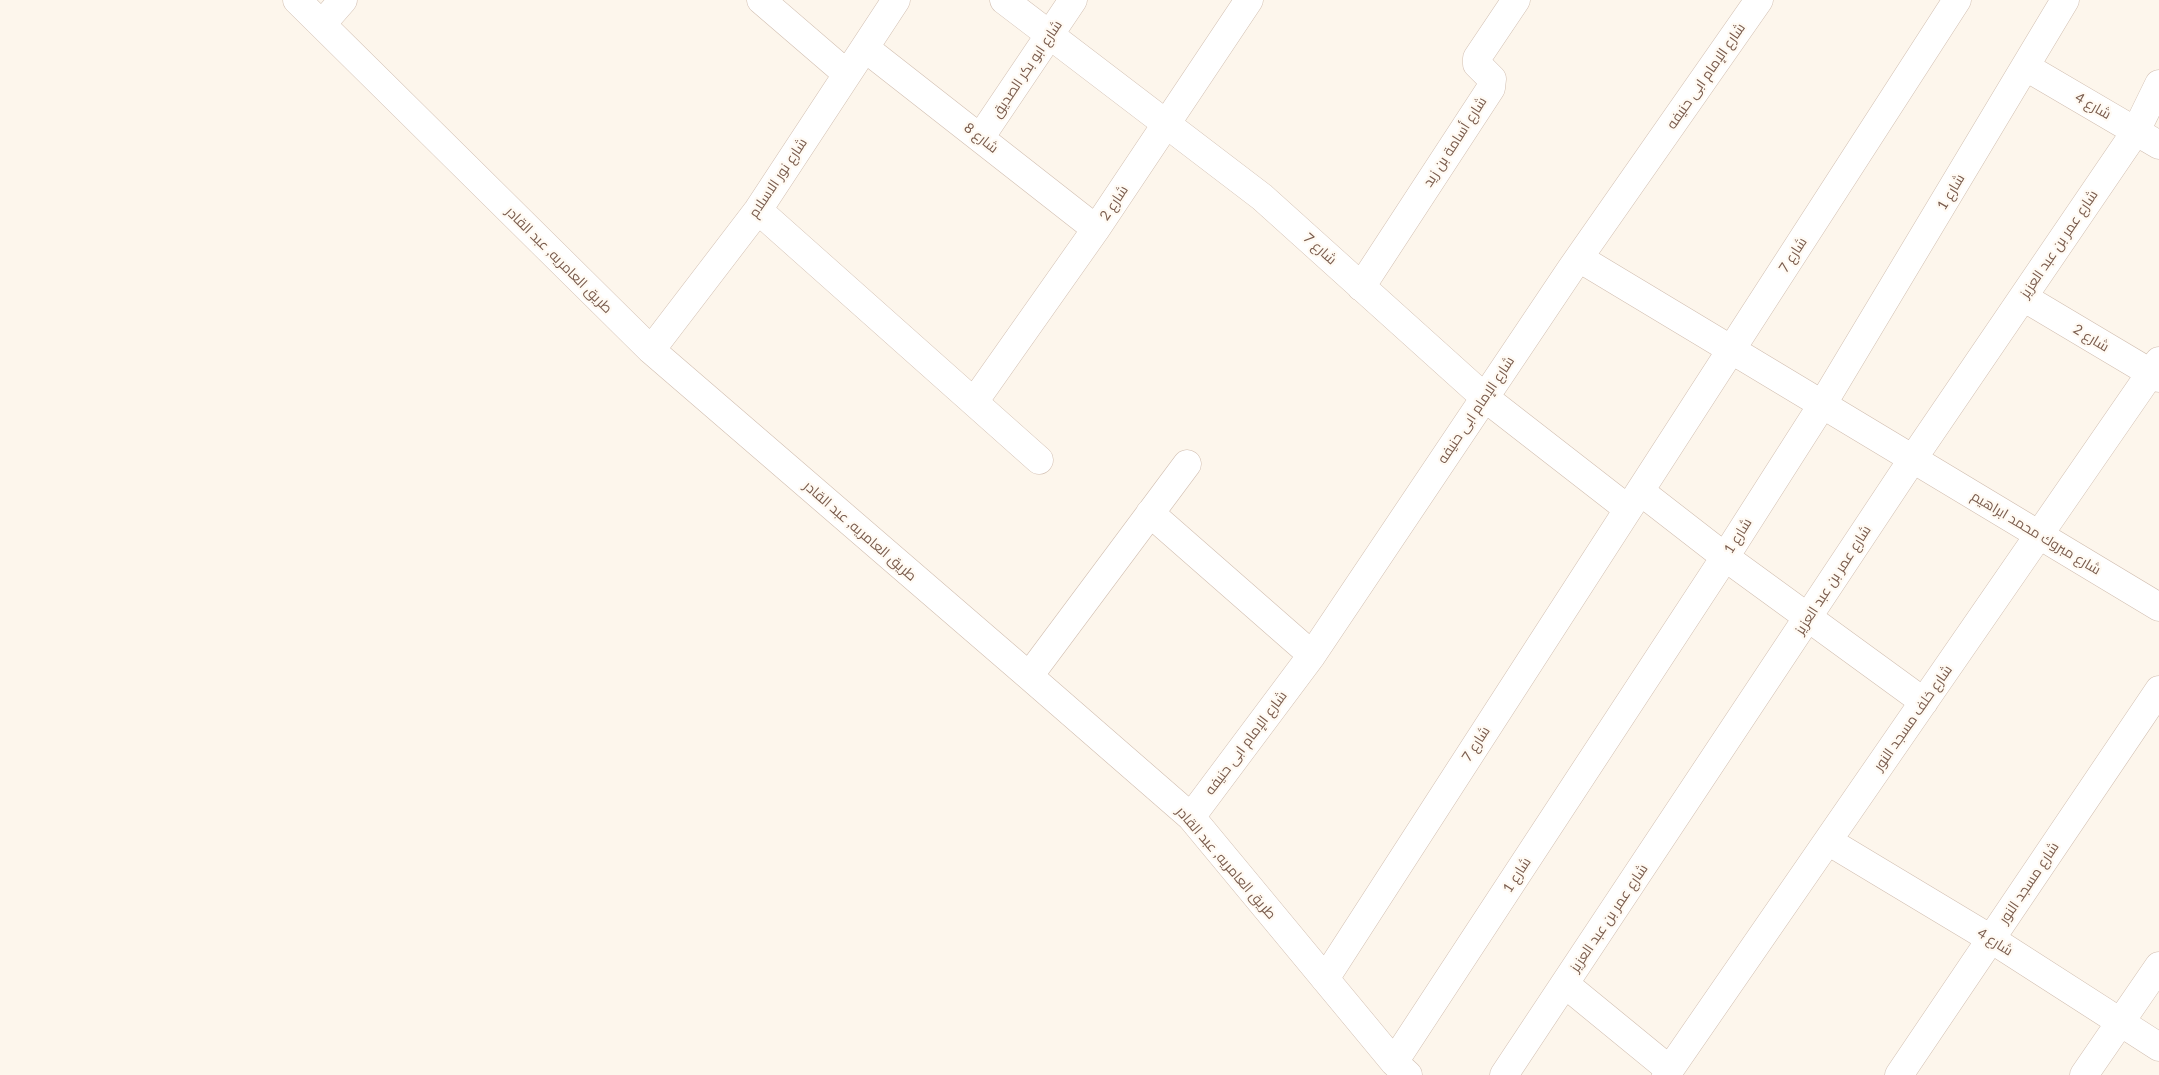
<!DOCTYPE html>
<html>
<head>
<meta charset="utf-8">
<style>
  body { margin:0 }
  canvas { display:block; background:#fdf6ec }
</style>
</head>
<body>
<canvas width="2159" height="1075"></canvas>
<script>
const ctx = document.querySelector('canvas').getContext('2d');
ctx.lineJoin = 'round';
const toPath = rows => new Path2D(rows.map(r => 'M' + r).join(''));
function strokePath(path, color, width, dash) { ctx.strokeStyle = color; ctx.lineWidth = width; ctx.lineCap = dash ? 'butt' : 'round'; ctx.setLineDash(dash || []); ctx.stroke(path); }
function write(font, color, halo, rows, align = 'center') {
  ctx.font = font + ' Lato,Cairo,sans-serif'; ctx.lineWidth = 4.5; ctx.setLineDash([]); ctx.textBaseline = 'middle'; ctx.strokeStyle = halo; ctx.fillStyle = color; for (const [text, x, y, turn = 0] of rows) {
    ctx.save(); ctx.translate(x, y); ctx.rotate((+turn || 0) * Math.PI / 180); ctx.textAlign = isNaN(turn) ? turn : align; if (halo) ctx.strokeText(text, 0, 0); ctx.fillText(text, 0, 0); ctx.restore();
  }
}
const minor = toPath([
  [297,0,651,350,1029,676,1191,817,1394,1062,1408,1075],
  [761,0,847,74],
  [1004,0,1262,197,1484,397,1628,509],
  [322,24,343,0],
  [865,48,1096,229],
  [2026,67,2159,145],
  [980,138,1073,0],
  [758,210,1039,460],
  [1579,258,2159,607],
  [1361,287,1491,88,1492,79,1477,64,1477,58,1516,0],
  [2023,297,2159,378],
  [651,350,758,210,896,0],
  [974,402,1096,229,1249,0],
  [1640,491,1725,557,1924,702],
  [1150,513,1312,655],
  [1029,676,1187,464],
  [1191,817,1312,655,1571,269,1759,0],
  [1828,841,1991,939,2159,1047],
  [1325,979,1957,0],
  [1565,984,1670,1070],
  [1394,1062,1725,557,1822,405,2065,0],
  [1504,1075,1912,460,2136,131,2159,84],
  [1666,1075,2159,361],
  [1899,1075,2159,690],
  [2084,1075,2159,966]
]);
strokePath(minor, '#d1beb0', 29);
strokePath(minor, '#fff', 28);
write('14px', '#7a5c4d', '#fffaf3', [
  ["شارع ابو بكر الصديق",1027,69,-56],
  ["شارع الإمام ابى حنيفه",1706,76,-55],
  ["شارع 4",2093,106,30],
  ["شارع 8",981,138,38],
  ["شارع أسامة بن زيد",1455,142,-57],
  ["شارع نور الاسلام",778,178,-56],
  ["شارع 1",1951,192,-59],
  ["شارع 2",1114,203,-56],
  ["شارع عمر بن عبد العزيز",2059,244,-56],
  ["شارع 7",1320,249,42],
  ["شارع 7",1793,255,-57],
  ["طريق العامريه, عبد القادر",559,260,45],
  ["شارع 2",2091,338,31],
  ["شارع الإمام ابى حنيفه",1476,410,-56],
  ["طريق العامريه, عبد القادر",860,531,41],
  ["شارع مبروك محمد ابراهيم",2036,533,31],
  ["شارع 1",1738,536,-58],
  ["شارع عمر بن عبد العزيز",1833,580,-57],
  ["شارع خلف مسجد النور",1913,718,-55],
  ["شارع الإمام ابى حنيفه",1246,743,-53],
  ["شارع 7",1476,744,-57],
  ["طريق العامريه, عبد القادر",1226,863,49],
  ["شارع 1",1517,875,-57],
  ["شارع مسجد النور",2029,883,-56],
  ["شارع عمر بن عبد العزيز",1609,918,-56],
  ["شارع 4",1995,942,32]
]);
</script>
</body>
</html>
